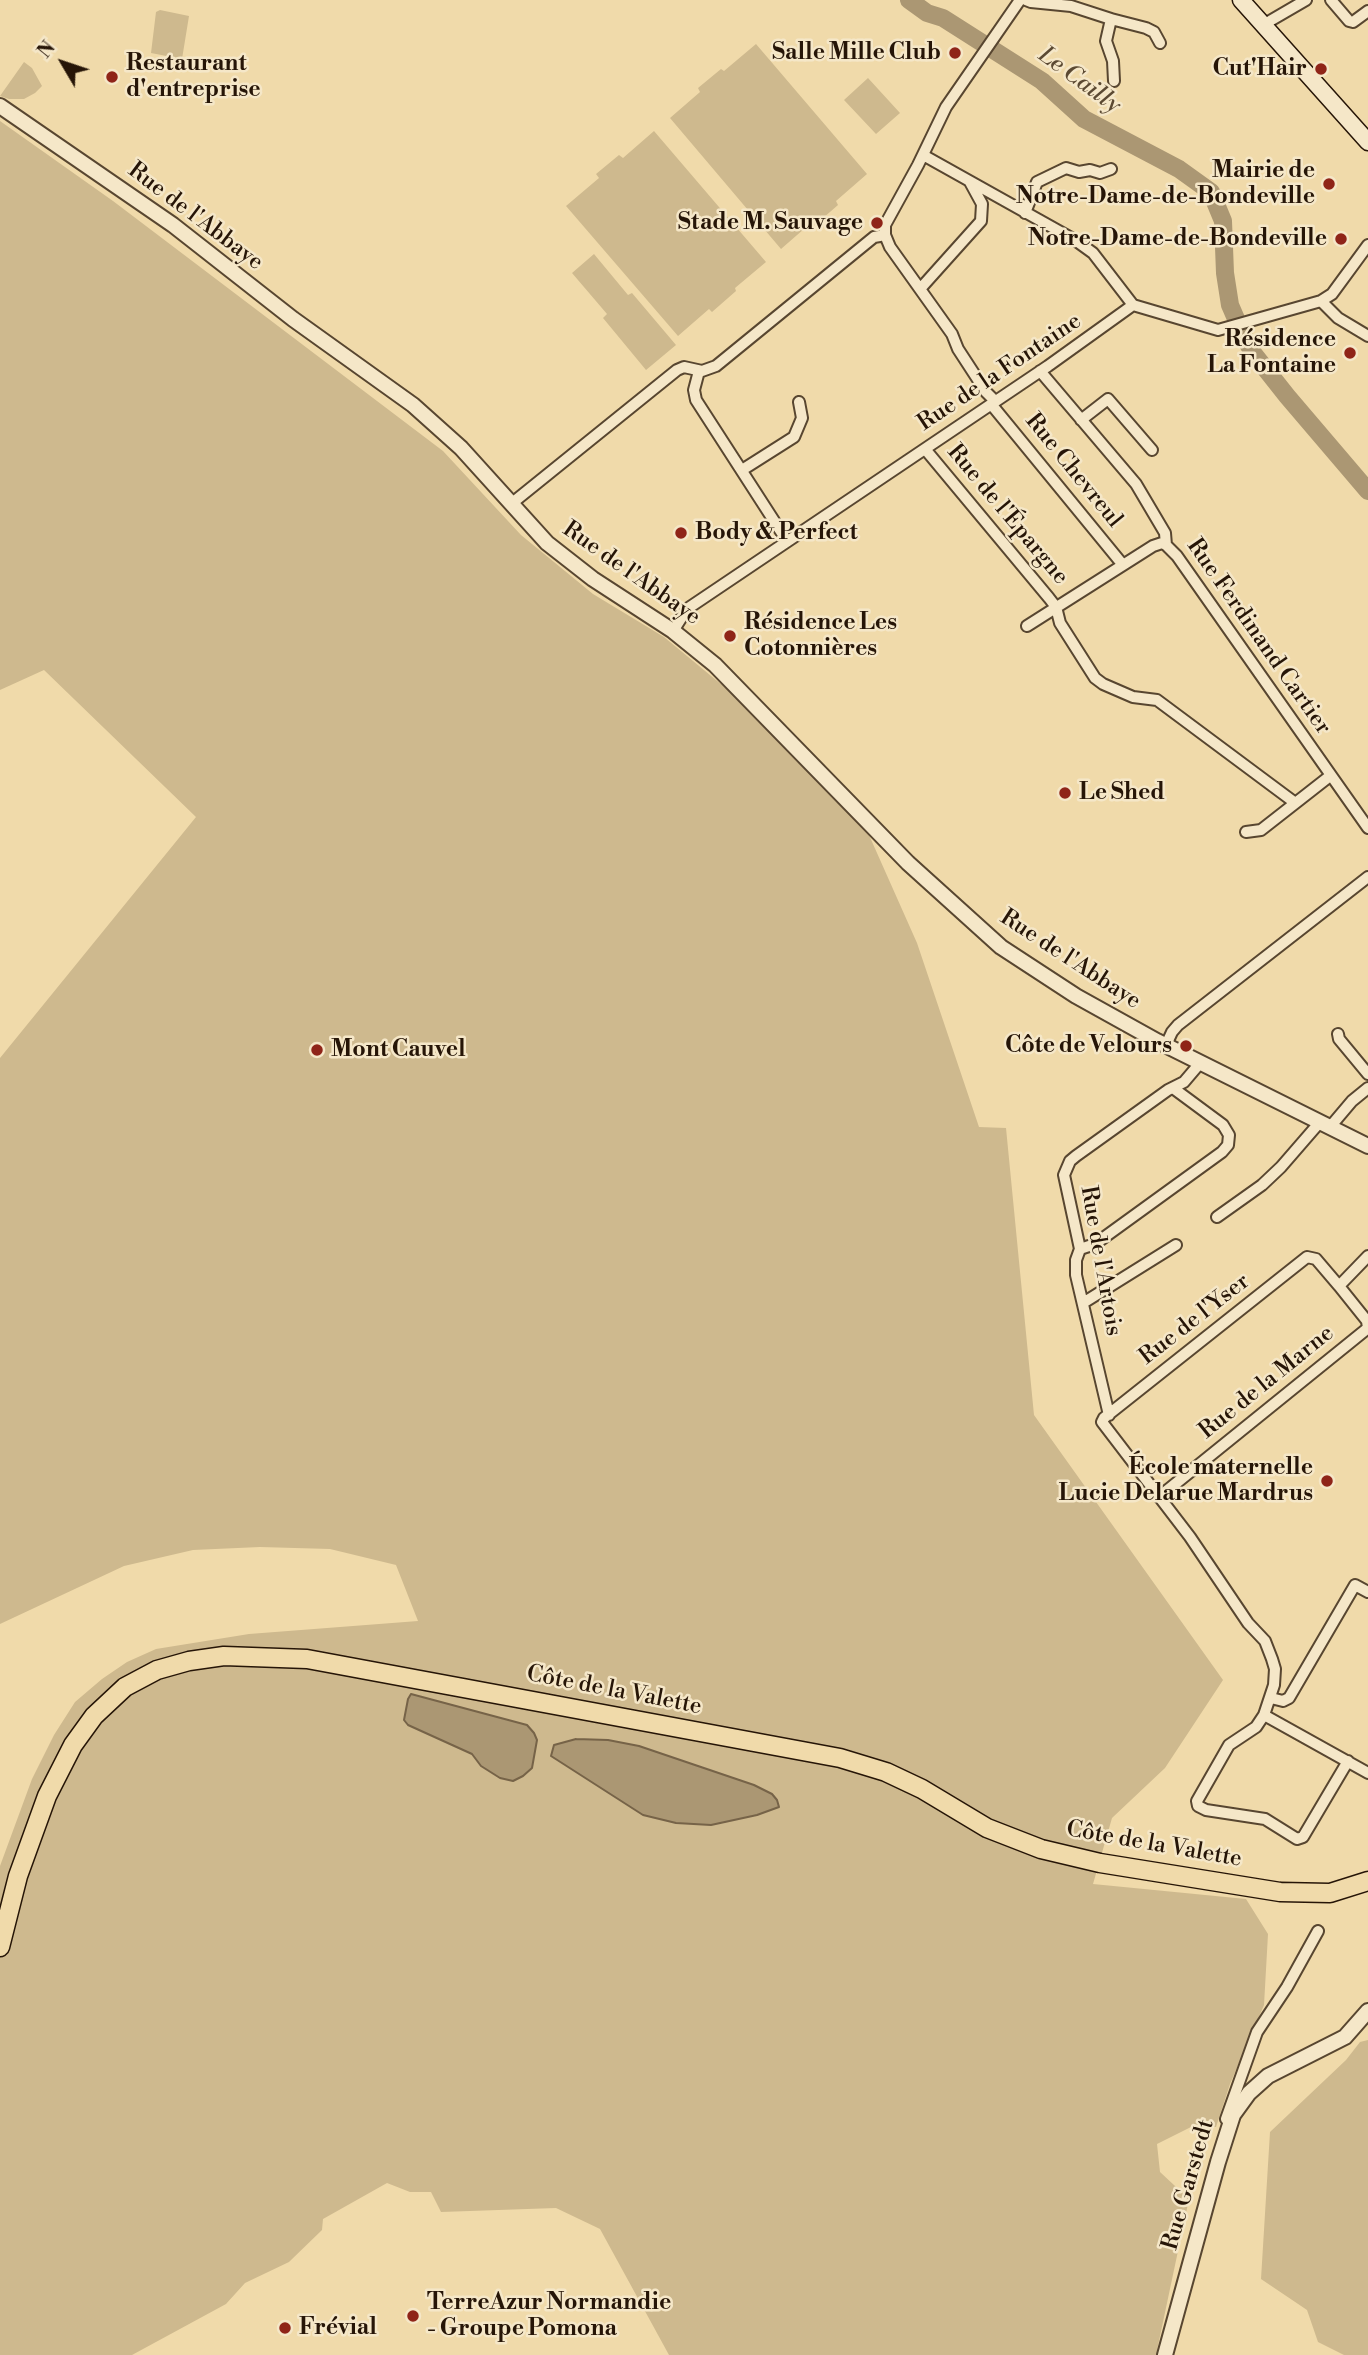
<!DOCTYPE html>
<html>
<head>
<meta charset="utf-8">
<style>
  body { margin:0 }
  #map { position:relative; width:1368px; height:2355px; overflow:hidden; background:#f0daaa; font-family:"Libre Bodoni",serif }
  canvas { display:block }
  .north { position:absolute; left:28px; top:28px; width:70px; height:70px; -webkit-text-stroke:5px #f5e7c8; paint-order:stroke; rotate:309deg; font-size:19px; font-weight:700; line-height:28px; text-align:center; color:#261507 }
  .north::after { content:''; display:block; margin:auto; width:24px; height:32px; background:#261507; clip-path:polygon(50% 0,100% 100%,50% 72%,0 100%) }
</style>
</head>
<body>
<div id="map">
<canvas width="1368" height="2355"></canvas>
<div class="north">N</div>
</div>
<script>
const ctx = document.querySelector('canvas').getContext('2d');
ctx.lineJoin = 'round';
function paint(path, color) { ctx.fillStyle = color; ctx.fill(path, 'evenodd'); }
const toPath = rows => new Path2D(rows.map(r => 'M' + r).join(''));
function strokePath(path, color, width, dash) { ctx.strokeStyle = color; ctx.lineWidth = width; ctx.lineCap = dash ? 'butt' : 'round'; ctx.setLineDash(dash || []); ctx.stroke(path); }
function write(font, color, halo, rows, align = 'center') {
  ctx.font = font + ' "Libre Bodoni",serif'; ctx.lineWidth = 5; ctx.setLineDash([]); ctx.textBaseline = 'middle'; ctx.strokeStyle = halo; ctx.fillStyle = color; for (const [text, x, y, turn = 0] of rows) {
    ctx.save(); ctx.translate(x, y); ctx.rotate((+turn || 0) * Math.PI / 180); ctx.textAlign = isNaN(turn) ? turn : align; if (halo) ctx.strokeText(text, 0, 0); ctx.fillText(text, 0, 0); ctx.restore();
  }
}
paint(toPath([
  [160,10,189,16,182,59,151,53,156,12],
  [756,44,867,174,836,201,838,205,815,225,812,222,781,249,670,118,700,92,698,88,721,69,724,71],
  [24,62,32,68,42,86,35,93,24,99,9,99,0,96],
  [868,78,900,113,876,134,844,100],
  [0,121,113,201,443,451,521,535,593,594,664,637,849,790,917,943,979,1127,1006,1128,1034,1415,1223,1680,1165,1768,1112,1818,1093,1884,1246,1899,1268,1934,1264,2005,1230,2084,1216,2127,1193,2126,1157,2144,1160,2172,1189,2199,1156,2355,669,2355,600,2229,556,2208,441,2212,431,2192,410,2192,387,2183,323,2219,322,2230,289,2262,245,2283,226,2304,132,2355,0,2355,0,1866,32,1779,54,1735,75,1702,102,1679,127,1662,156,1649,249,1634,418,1621,396,1565,330,1549,260,1547,193,1550,124,1566,0,1624,0,1058,196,817,44,670,0,690],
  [654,131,766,262,735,288,736,291,712,312,709,309,678,336,566,206,599,178,596,174,619,155,623,158],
  [594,254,628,295,632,293,676,345,646,370,603,318,607,314,572,273],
  [1368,2040,1368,2355,1344,2355,1318,2342,1307,2310,1261,2279,1270,2132,1346,2060,1360,2042]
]), '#ceb98e');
const water = toPath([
  [411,1694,527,1725,534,1733,537,1740,532,1768,523,1776,513,1781,500,1778,481,1766,472,1754,408,1725,404,1720,408,1699,411,1694],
  [576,1739,608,1740,639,1746,754,1785,772,1794,777,1800,779,1807,757,1815,711,1825,676,1823,643,1815,551,1756,554,1745,576,1739]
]);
paint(water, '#ab9773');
strokePath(water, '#766348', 2);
strokePath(toPath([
  [909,0,927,13,943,18,1042,81,1084,119,1179,169,1211,192,1223,221,1225,273,1230,305,1243,335,1253,353,1287,396,1368,491]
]), '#ab9773', 18);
const minor = toPath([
  [1026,0,1031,2,1071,6,1111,19,1106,41,1113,61,1114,81],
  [1331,0,1349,21,1353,22,1368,11],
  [1111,19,1146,28,1154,32,1160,43],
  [1263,25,1306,0],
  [923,155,1075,240,1093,253,1133,305],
  [1025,213,1037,182,1066,168,1079,172,1090,170,1100,173,1111,169],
  [920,289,981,221,982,204,970,182],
  [1321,301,1338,318,1368,336],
  [699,371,694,390,696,400,787,541],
  [1040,371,1136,484,1165,533,1166,545,1177,556,1368,828],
  [995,401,986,392,958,349,952,334,890,247,885,235,885,225,918,165,946,107,1020,0],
  [991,404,1123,565],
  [1081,420,1108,399,1152,450],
  [925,449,1049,598,1056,607,1060,623,1095,678,1103,684,1133,697,1157,700,1294,802],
  [742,470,794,437,802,418,799,402],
  [511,504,677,370,684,367,702,371,716,366,874,237,885,235],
  [1027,626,1153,546,1162,543,1166,545],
  [673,631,687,609,1048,366,1133,305,1218,330,1321,301,1332,294,1368,245],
  [1246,832,1261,830,1330,776],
  [1338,1034,1339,1039,1368,1074],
  [1166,1045,1172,1032,1178,1025,1368,877],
  [1330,1127,1352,1101,1368,1088],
  [1217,1217,1262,1185,1281,1167,1320,1122],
  [1080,1249,1095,1244,1222,1152,1228,1145,1229,1135,1223,1125,1173,1088],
  [1339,1286,1368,1256],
  [1083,1303,1176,1245],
  [1109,1415,1076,1275,1076,1260,1080,1249,1064,1175,1070,1161,1076,1156,1168,1090,1184,1082,1201,1062],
  [1159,1497,1368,1328],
  [1271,1698,1283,1701,1289,1698,1355,1585,1368,1592],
  [1264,1715,1368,1773],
  [1348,1761,1303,1837,1297,1839,1265,1819,1206,1810,1198,1806,1197,1801,1229,1745,1256,1727,1264,1715,1274,1685,1275,1669,1272,1659,1265,1641,1248,1623,1190,1537,1102,1422,1104,1418,1307,1257,1316,1259,1339,1286,1367,1321,1368,1328],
  [1226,2119,1257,2032,1287,1987,1318,1931]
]);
const tertiary = toPath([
  [0,106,173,225,293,319,413,405,461,448,547,543,593,579,673,631,715,665,908,863,1001,947,1076,996,1157,1041,1368,1146],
  [1165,2355,1218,2162,1233,2115,1249,2093,1268,2076,1345,2037,1368,2011]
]);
const secondary = toPath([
  [1241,0,1368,142]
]);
const primary = toPath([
  [0,1947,18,1876,47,1796,73,1745,94,1716,125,1687,157,1670,189,1661,224,1656,307,1659,840,1758,886,1772,922,1789,987,1828,1041,1849,1100,1863,1280,1892,1330,1893,1368,1881]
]);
strokePath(minor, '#584630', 14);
strokePath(tertiary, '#584630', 18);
strokePath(secondary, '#261507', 19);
strokePath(primary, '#261507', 21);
strokePath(minor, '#f5e7c8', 10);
strokePath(tertiary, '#f5e7c8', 14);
strokePath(secondary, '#f5e7c8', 16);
strokePath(primary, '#f0daaa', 18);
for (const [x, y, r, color] of [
  [955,53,7,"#8f2418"],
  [1321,69,7,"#8f2418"],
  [112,77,7,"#8f2418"],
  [1329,184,7,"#8f2418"],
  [877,223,7,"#8f2418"],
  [1341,239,7,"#8f2418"],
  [1350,353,7,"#8f2418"],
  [681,533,7,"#8f2418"],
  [730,636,7,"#8f2418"],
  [1065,793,7,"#8f2418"],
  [1186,1046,7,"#8f2418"],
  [317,1050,7,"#8f2418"],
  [1327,1481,7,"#8f2418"],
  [413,2316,7,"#8f2418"],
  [285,2328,7,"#8f2418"]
]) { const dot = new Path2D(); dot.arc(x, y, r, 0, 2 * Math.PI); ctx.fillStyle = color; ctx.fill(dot); strokePath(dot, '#f5e7c8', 2.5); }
write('bold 23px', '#261507', '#f5e7c8', [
  ["Salle Mille Club",941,53],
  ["Restaurant",126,64,"left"],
  ["d'entreprise",126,90,"left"],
  ["Cut'Hair",1307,69],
  ["Mairie de",1315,171],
  ["Notre-Dame-de-Bondeville",1315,197],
  ["Stade M. Sauvage",863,223],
  ["Notre-Dame-de-Bondeville",1327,239],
  ["Résidence",1336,340],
  ["La Fontaine",1336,366],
  ["Body & Perfect",695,533,"left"],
  ["Résidence Les",744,623,"left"],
  ["Cotonnières",744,649,"left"],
  ["Le Shed",1079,793,"left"],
  ["Côte de Velours",1172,1046],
  ["Mont Cauvel",331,1050,"left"],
  ["École maternelle",1313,1468],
  ["Lucie Delarue Mardrus",1313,1494],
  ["TerreAzur Normandie",427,2303,"left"],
  ["- Groupe Pomona",427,2329,"left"],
  ["Frévial",299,2328,"left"]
], 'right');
write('23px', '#261507', '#f5e7c8', [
  ["Rue de l'Abbaye",195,217,37],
  ["Rue de la Fontaine",1000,373,-34],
  ["Rue Chevreul",1073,471,51],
  ["Rue de l'Épargne",1007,515,50],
  ["Rue de l'Abbaye",631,574,35],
  ["Rue Ferdinand Cartier",1258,637,55],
  ["Rue de l'Abbaye",1070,960,33],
  ["Rue de l'Artois",1100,1261,80],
  ["Rue de l'Yser",1195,1320,-38],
  ["Rue de la Marne",1267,1383,-39],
  ["Côte de la Valette",614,1691,11],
  ["Côte de la Valette",1154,1845,10],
  ["Rue Garstedt",1189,2185,-74]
]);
write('italic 24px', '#5b4932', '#f5e7c8', [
  ["Le Cailly",1079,81,36]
]);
</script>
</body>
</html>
